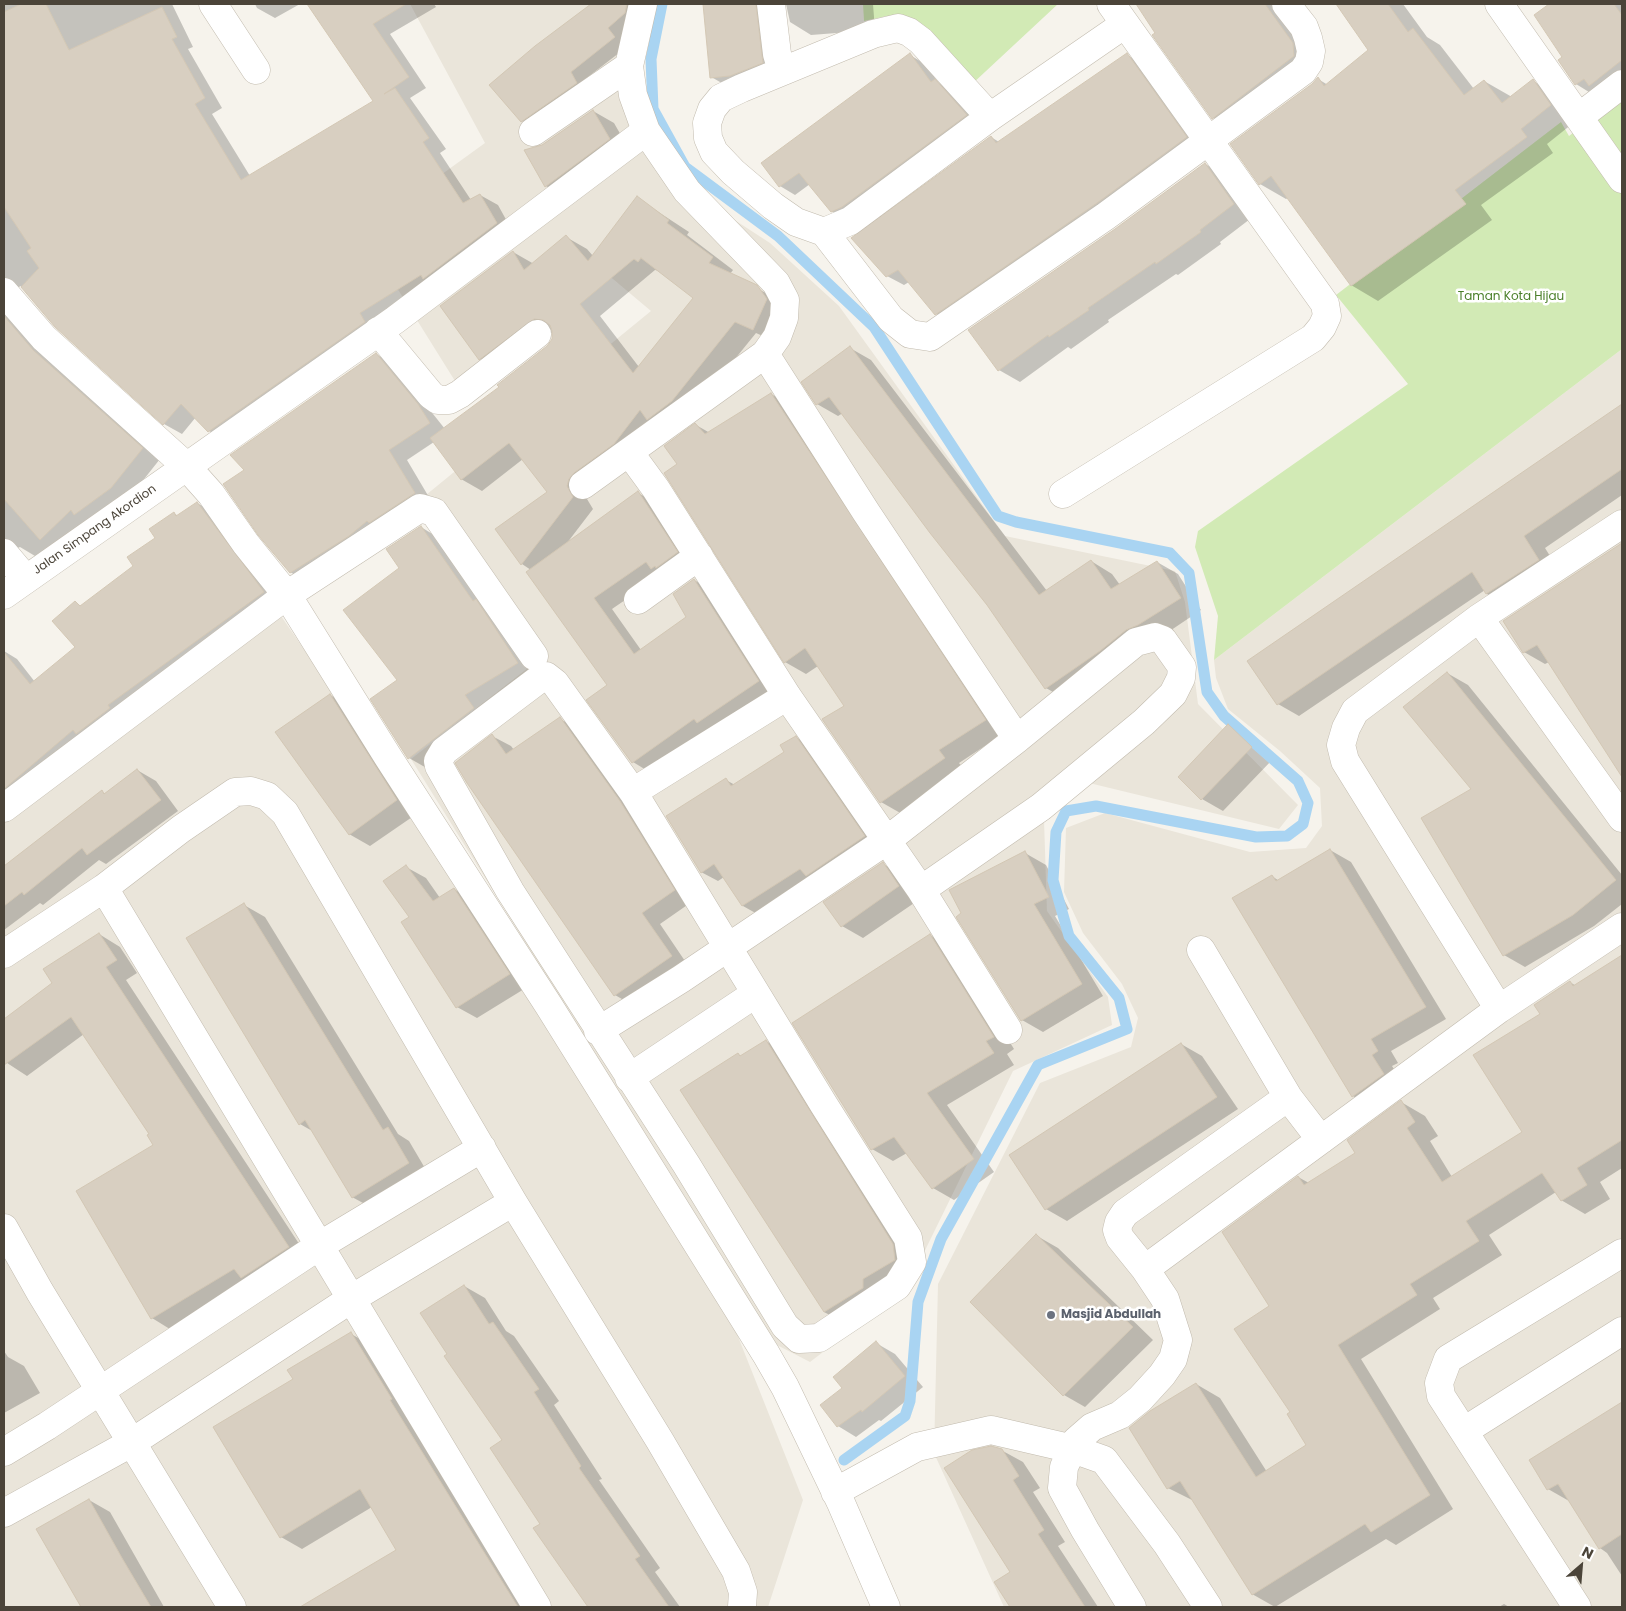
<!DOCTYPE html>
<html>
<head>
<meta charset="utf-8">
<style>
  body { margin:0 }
  #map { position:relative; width:1626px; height:1611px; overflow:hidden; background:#f6f3ec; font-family:Poppins,sans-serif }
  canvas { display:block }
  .frame { position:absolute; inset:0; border:5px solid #4b4439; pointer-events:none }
  .north { position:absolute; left:1556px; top:1541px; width:50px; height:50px; -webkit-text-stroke:4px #fff; paint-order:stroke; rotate:27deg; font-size:14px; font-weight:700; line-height:20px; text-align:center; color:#4b4439 }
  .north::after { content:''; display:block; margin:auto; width:18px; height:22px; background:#4b4439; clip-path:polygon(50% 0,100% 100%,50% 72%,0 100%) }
</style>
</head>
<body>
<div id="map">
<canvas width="1626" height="1611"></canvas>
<div class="frame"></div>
<div class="north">N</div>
</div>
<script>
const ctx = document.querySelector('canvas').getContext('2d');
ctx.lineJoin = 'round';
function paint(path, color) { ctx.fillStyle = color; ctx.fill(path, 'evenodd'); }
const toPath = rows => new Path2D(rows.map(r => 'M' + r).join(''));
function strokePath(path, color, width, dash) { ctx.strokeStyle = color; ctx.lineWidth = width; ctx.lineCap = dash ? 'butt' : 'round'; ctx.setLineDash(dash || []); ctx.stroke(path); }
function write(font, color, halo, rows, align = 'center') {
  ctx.font = font + ' Poppins,sans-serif'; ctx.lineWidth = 5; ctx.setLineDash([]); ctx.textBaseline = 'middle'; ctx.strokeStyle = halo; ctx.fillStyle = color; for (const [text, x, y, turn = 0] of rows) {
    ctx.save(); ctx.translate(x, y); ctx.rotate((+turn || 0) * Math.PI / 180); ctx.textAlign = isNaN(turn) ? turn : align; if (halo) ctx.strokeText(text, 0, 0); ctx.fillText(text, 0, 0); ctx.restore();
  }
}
paint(toPath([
  [410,4,649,4,639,52,650,123,713,206,770,243,839,306,1005,536,1175,571,1185,602,1198,704,1298,805,1279,829,1085,782,1044,820,1047,911,1108,997,1112,1025,1013,1071,906,1289,810,1362,775,1344,411,759,542,657,426,495,651,311,607,274,455,381,362,232,485,143],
  [1622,349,1622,1607,1004,1607,934,1453,938,1284,1040,1083,1131,1047,1138,1018,1122,984,1083,933,1064,892,1066,828,1105,813,1250,852,1306,848,1322,826,1320,788,1280,751,1228,709,1216,678,1214,660],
  [270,600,433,837,735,1329,803,1500,768,1607,4,1607,4,794]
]), '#eae5da');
paint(toPath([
  [863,4,1058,4,971,85,911,25,887,16,864,21],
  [1622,95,1622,349,1214,660,1218,616,1195,547,1198,531,1408,384,1336,295,1561,122,1569,136]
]), '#d2eab5');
paint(toPath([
  [4,4,172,4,193,47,188,49,222,108,212,114,250,176,375,101,309,4,434,4,436,7,390,34,426,88,410,98,446,149,440,153,471,200,480,195,498,205,514,234,227,441,209,431,196,417,182,434,164,424,56,326,21,286,12,290,160,459,129,498,40,559,20,547,11,551,4,559,4,207,9,203,4,196],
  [255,4,300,4,275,18,257,8],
  [594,4,645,4,639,21,621,36,628,46,584,80,536,129,522,121,491,85,536,47],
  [705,4,783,4,783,74,734,90,713,78],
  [786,4,873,4,875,30,811,35,790,22],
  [1137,4,1274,4,1310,54,1230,128,1213,118],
  [1337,4,1403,4,1427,37,1440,45,1474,89,1484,81,1512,97,1533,81,1559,96,1577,120,1547,144,1553,153,1481,205,1492,220,1378,301,1351,285,1288,198,1286,199,1260,184,1313,85,1318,79,1328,85,1370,51],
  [1551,4,1622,4,1622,88,1597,97,1576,84,1559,60,1564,57,1536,16],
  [910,55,925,64,939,83,950,90,981,124,847,220,831,211,810,184,795,195,780,186],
  [1127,55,1143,64,1202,147,952,323,936,314,909,282,904,285,887,276,991,137,999,142],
  [593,111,614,123,630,151,567,198,546,186,526,150,542,146],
  [1205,164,1226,176,1254,216,1220,242,1221,244,1178,275,1176,274,1108,320,1109,322,1071,349,1068,347,1020,382,999,370,1116,230],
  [637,198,689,232,687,235,733,270,730,274,777,299,774,341,756,333,692,412,589,491,587,499,593,509,567,543,638,493,657,503,695,563,663,574,612,609,641,650,688,618,694,580,713,591,776,692,651,773,633,762,609,686,531,570,522,564,497,530,549,493,523,459,482,491,461,479,434,442,407,460,433,504,309,583,290,572,246,470,376,354,394,365,445,429,500,388,548,347,553,340,554,331,500,370,480,359,513,252,534,264,566,237,587,249,593,256],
  [655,270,660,271,695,297,639,367,600,316],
  [850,348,871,360,1047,591,1091,561,1112,574,1120,585,1157,562,1178,574,1201,610,1067,700,1046,688,988,604,843,413,838,416,817,404],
  [771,394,792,406,1006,732,959,763,965,771,902,814,881,802,846,706,818,666,806,674,785,662,678,464,696,425,710,433],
  [1622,406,1622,495,1545,548,1560,572,1508,606,1487,594,1485,590,1299,716,1278,704,1249,661],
  [197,503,213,512,279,601,4,803,4,651,17,659,35,682,77,647,75,602,81,606,135,566,174,513,178,516],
  [421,527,442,540,538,676,430,770,409,758,401,568],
  [1622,546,1622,775,1549,662,1545,664,1524,652,1505,621],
  [1447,673,1468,685,1622,875,1622,904,1594,926,1525,967,1504,955,1472,789],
  [330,695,351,707,418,813,370,846,349,834],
  [560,719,579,729,693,901,660,924,689,967,634,1006,615,995,492,736,511,746,514,750],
  [1229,726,1250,738,1272,760,1223,811,1202,799,1179,777],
  [796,737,812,747,881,846,759,915,743,906,724,877,718,881,701,872,726,780,735,785,786,752],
  [137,770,156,781,178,811,106,864,99,860,43,905,40,903,4,930,4,870,65,819,102,792,106,794],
  [1330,850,1351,862,1446,1019,1391,1051,1398,1063,1392,1066,1404,1086,1373,1108,1353,1096,1234,898,1272,876,1279,881],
  [1025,853,1046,865,1069,909,1055,916,1103,996,1043,1032,1022,1020],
  [883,864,904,876,920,899,863,938,842,926],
  [406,867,426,878,440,898,454,889,474,901,529,986,477,1018,457,1007],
  [244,905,265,917,398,1134,409,1141,429,1175,374,1209,352,1197,314,1132,300,1124],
  [99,934,120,947,137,973,126,980,309,1259,173,1331,152,1318,78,1192,155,1146,150,1135,84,1034,27,1076,4,1061,4,1020,54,983],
  [930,935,951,947,1014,1049,1007,1054,1014,1065,947,1105,994,1172,954,1200,933,1188,907,1153,893,1161,872,1149],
  [1622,957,1622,1168,1600,1182,1610,1199,1585,1214,1561,1200,1556,1192,1489,1235,1502,1255,1433,1298,1440,1309,1361,1359,1453,1509,1396,1545,1386,1539,1275,1607,1252,1594,1194,1501,1168,1488,1196,1384,1220,1398,1267,1472,1308,1446,1292,1413,1270,1306,1298,1177,1309,1183,1357,1154,1401,1102,1425,1116,1438,1136,1430,1141,1452,1177,1523,1132,1541,1014,1570,982,1576,986],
  [766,1041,785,1052,914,1269,843,1322,824,1312,738,1054,742,1057],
  [1181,1044,1202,1056,1238,1109,1067,1221,1046,1209],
  [1037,1236,1058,1248,1153,1340,1085,1407,1064,1395],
  [464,1286,485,1298,506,1331,514,1336,559,1401,554,1405,602,1479,599,1480,660,1568,655,1572,680,1607,590,1607,535,1529,542,1524,504,1441,448,1354],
  [351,1334,373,1346,530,1607,333,1607,325,1594,398,1550,372,1507,302,1549,281,1537,295,1380],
  [876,1343,895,1354,923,1387,881,1421,879,1420,856,1437,838,1426,844,1388],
  [4,1351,8,1357,24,1366,40,1393,4,1413],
  [1622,1403,1622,1576,1607,1553,1600,1548,1569,1501,1548,1489,1530,1460],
  [1001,1450,1023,1462,1040,1488,1033,1492,1065,1542,1058,1546,1098,1607,1012,1607,996,1583,1012,1573],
  [89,1500,110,1512,164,1607,82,1607,37,1529],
  [1504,1604,1509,1607,1499,1607]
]), '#0003');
strokePath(toPath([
  [662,4,651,59,653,109,685,167,778,236,874,327,998,516,1016,522,1170,553,1189,573,1207,692,1224,716,1298,781,1308,803,1303,824,1287,836,1256,837,1096,806,1066,811,1056,832,1053,880,1069,936,1119,998,1127,1029,1038,1065,941,1239,918,1302,910,1401,905,1416,844,1460]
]), '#a9d4f2', 11);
const building = toPath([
  [21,4,46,4,69,50,162,7,177,37,172,39,205,98,195,104,241,180,373,101,307,4,406,4,373,24,409,77,384,94,395,88,429,138,423,142,463,203,480,194,497,223,423,279,421,275,360,313,365,322,208,432,181,404,163,425,55,327,21,287,39,268,27,251,31,248,4,207,4,12,21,4],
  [591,4,627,4,625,13,608,28,615,37,571,72,577,83,521,122,489,85,535,46,591,4],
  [703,4,756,4,763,63,730,76,710,78,703,4],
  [1136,4,1265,4,1293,43,1294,56,1212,119,1152,35,1155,33,1136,4],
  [1336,4,1388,4,1408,32,1413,28,1464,95,1484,80,1502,103,1533,79,1551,105,1521,129,1527,137,1455,190,1466,204,1351,286,1271,176,1259,185,1230,144,1312,84,1318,77,1324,86,1368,50,1336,4],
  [1549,4,1614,4,1622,15,1622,60,1589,86,1584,79,1575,85,1558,60,1562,57,1534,15,1549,4],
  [910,53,931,82,935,79,967,115,842,207,831,212,799,173,779,187,761,163,910,53],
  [1127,53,1187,137,1097,203,935,315,898,270,886,277,851,238,991,136,996,143,1127,53],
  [593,110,610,139,545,187,524,150,542,145,593,110],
  [1205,163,1234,204,1200,230,1201,232,1156,264,1155,262,1088,308,1089,310,1049,337,1048,335,998,371,968,330,1115,229,1205,163],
  [637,196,669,220,667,223,713,257,709,263,757,285,767,299,753,330,735,322,672,401,647,420,640,410,614,444,574,473,569,479,567,486,573,497,521,565,495,529,547,492,509,443,461,480,430,438,499,387,497,385,547,346,552,339,552,331,550,325,543,320,534,319,479,360,440,306,513,251,524,270,566,235,588,261,637,196],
  [641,258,693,298,633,373,580,304,634,259,638,262,641,258],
  [4,316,33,350,143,448,111,488,74,515,71,510,40,540,4,499,4,316],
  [850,346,1039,595,1091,560,1111,589,1157,561,1181,598,1138,625,1126,630,1100,651,1045,689,987,605,930,533,829,397,816,405,801,382,850,346],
  [376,353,418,404,430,423,389,450,415,493,369,523,367,521,349,536,290,573,258,535,223,484,244,470,230,455,376,353],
  [771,393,986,720,939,750,945,758,880,803,822,719,844,706,805,648,784,663,664,473,677,464,664,446,695,423,705,434,771,393],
  [1622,404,1622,469,1524,536,1539,560,1486,594,1472,572,1277,705,1247,661,1622,404],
  [638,491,678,552,656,568,655,566,651,569,646,562,594,598,634,654,686,617,673,594,694,579,759,681,697,723,694,719,632,763,586,700,607,685,526,572,638,491],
  [197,502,264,592,108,705,110,708,76,734,73,730,4,789,4,652,30,684,75,647,52,621,75,601,80,606,133,566,127,557,155,538,149,529,174,512,176,516,197,502],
  [421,526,473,601,476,599,518,663,465,695,474,708,408,759,370,699,397,680,343,610,399,568,386,549,421,526],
  [1622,543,1622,777,1537,645,1523,653,1503,621,1622,543],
  [1447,672,1616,880,1573,915,1503,956,1421,818,1471,789,1403,707,1447,672],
  [330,694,397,800,349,835,275,732,330,694],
  [560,717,620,801,675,890,642,913,672,956,614,996,467,783,455,763,492,734,506,754,560,717],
  [1228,724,1252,747,1201,800,1178,777,1228,724],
  [796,736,865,836,806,876,800,869,742,906,714,864,701,873,666,816,726,778,731,786,784,752,780,745,796,736],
  [137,769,161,800,87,855,82,848,24,895,22,892,4,906,4,866,102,790,104,794,137,769],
  [1330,849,1426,1007,1371,1039,1378,1051,1372,1055,1384,1074,1352,1097,1232,898,1272,875,1276,881,1330,849],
  [1025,851,1049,897,1034,904,1082,984,1021,1021,956,917,961,913,949,890,1025,851],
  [883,862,899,886,841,927,823,902,883,862],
  [406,865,433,901,454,888,510,974,456,1008,401,922,409,917,383,881,406,865],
  [244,903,383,1130,388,1127,409,1163,352,1198,305,1120,299,1125,186,938,244,903],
  [99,933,117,960,106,967,289,1247,241,1278,234,1269,151,1319,76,1191,153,1145,147,1135,149,1134,71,1017,4,1065,4,1019,52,983,43,969,99,933],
  [930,934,994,1037,986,1041,994,1053,927,1093,974,1159,932,1189,894,1137,871,1150,792,1023,930,934],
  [1622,955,1622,1140,1577,1168,1587,1185,1561,1201,1542,1173,1466,1221,1479,1241,1410,1284,1417,1295,1338,1345,1430,1495,1371,1532,1365,1524,1252,1595,1180,1481,1167,1489,1129,1428,1150,1411,1196,1383,1256,1477,1306,1445,1287,1414,1290,1412,1234,1329,1269,1306,1222,1232,1298,1176,1304,1185,1355,1153,1347,1140,1401,1100,1415,1122,1407,1128,1442,1182,1522,1132,1473,1055,1540,1014,1534,1005,1570,981,1573,986,1622,955],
  [766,1040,893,1244,895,1260,863,1279,863,1288,824,1312,680,1090,738,1053,740,1056,766,1040],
  [1181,1043,1217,1097,1045,1210,1009,1155,1181,1043],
  [1036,1234,1133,1327,1063,1396,970,1302,1036,1234],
  [464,1285,489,1324,493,1322,539,1389,534,1392,581,1466,579,1468,640,1556,635,1559,669,1607,588,1607,533,1528,540,1524,490,1448,502,1440,444,1356,447,1354,420,1313,464,1285],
  [351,1332,392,1399,390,1400,518,1607,300,1607,396,1550,360,1489,280,1538,213,1427,293,1379,287,1370,351,1332],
  [876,1341,905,1376,862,1412,861,1410,837,1427,820,1405,842,1388,833,1377,876,1341],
  [1622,1402,1622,1534,1599,1549,1558,1484,1547,1490,1529,1460,1622,1402],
  [991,1446,1002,1449,1019,1476,1013,1480,1044,1530,1038,1534,1085,1607,1010,1607,994,1582,1010,1572,944,1468,972,1450,991,1446],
  [89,1499,122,1558,151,1607,81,1607,36,1529,89,1499]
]);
paint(building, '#d8cfc1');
strokePath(building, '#d3c7b4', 1);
const minor = toPath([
  [213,4,256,70],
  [771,4,777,54,782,71],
  [1499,4,1622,179],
  [990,117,921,41,909,32,898,28,873,34,742,88,721,98,712,109,707,123,708,138,714,152,733,172,773,206,796,222,824,232,891,319,910,334,930,337,1106,216,1303,71,1309,62,1311,51,1308,38,1304,27,1286,4],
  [1579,117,1622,84],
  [533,132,629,66],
  [824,232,850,221,990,117,1125,24],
  [4,292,44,338,186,466,211,494,246,544,287,595,388,757,549,1006,766,1354,785,1387,841,1503,886,1607],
  [378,331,431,395,438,400,449,400,460,394,537,334],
  [765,354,866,512,1017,739],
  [629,452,656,489,787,696,921,890,1008,1030],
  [583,485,765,354,777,337,784,318,785,300,776,283,687,191,646,131,633,95,629,66,643,4],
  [1063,494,1313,338,1322,327,1327,316,1325,304,1111,4],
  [4,553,25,578],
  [4,595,395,320,646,131],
  [638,600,699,556],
  [1479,618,1622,818],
  [546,676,555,683,633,792,824,1105,908,1238,912,1262,897,1286,819,1338,799,1339,785,1326,686,1164,510,891,439,766,438,761,444,751,542,677,546,676],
  [633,792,787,696],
  [4,808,287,595,420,508,434,512,534,656],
  [104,888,537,1607],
  [1201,950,1288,1097,1321,1140],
  [4,954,104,888,181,829,235,792,251,791,267,796,285,813,513,1202,660,1441,736,1571,743,1592,742,1607],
  [1499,1009,1345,761,1341,745,1346,728,1355,711,1479,618,1622,524],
  [598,1031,681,979,886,841,1017,739,1136,642,1155,637,1163,640,1182,667,1181,678,1173,694,1144,722,1041,807,921,890],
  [629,1078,755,994],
  [4,1228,40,1292,232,1607],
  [1145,1269,1499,1009,1622,927],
  [1464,1431,1622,1331],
  [4,1452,47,1426,319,1246,482,1148],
  [835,1492,917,1447,991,1430,1073,1449,1104,1460,1167,1544,1208,1607],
  [4,1513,131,1443,351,1299,513,1202],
  [1132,1607,1085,1530,1062,1488,1064,1467,1076,1441,1092,1427,1120,1415,1140,1399,1162,1375,1173,1359,1178,1340,1165,1299,1145,1269,1120,1238,1117,1230,1119,1222,1125,1213,1288,1097],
  [1577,1607,1441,1396,1439,1383,1448,1359,1622,1253]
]);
strokePath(minor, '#c2bbae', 29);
strokePath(minor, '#fff', 28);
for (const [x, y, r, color] of [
  [1051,1315,5,"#6b7280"]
]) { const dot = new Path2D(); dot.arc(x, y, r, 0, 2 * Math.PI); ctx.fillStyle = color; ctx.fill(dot); strokePath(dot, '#fff', 2); }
write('12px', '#4a7f2a', '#fff', [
  ["Taman Kota Hijau",1511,297]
]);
write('12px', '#4b4439', '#fff', [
  ["Jalan Simpang Akordion",95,530,-35]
]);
write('bold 12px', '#5b616d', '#fff', [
  ["Masjid Abdullah",1061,1315]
], 'left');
</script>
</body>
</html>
